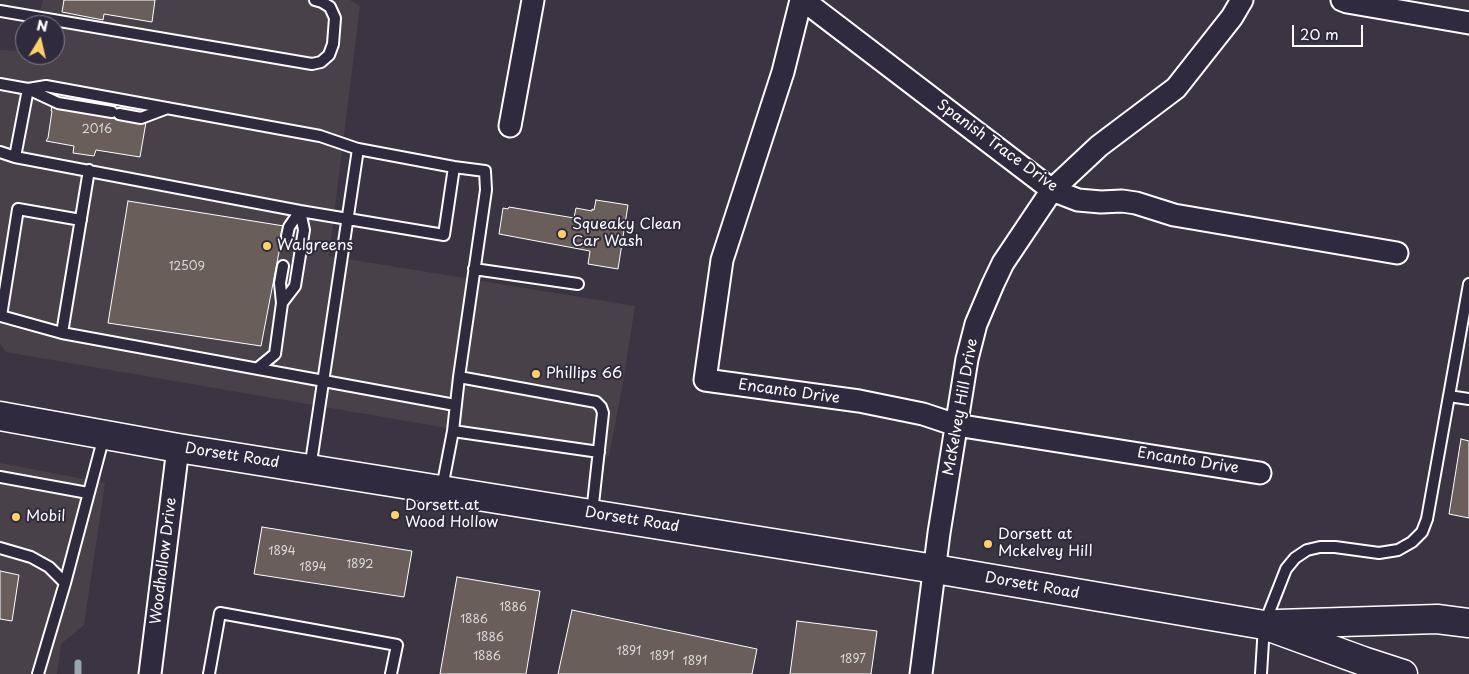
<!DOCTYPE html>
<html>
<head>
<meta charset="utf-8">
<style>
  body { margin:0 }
  #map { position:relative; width:1469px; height:674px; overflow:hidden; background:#3b3443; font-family:"Playpen Sans",sans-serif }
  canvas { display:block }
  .north { position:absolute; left:15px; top:15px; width:50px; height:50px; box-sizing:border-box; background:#2f2a3d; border:1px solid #827f8b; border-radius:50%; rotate:9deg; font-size:14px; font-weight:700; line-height:20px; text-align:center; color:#fff }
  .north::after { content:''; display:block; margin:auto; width:18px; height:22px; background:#ffd166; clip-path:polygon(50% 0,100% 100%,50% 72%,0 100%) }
  .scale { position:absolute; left:1292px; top:25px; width:71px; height:22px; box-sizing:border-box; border:2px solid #fff; border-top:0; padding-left:6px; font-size:15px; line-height:18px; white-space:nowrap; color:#fff; -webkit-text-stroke:4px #2f2a3d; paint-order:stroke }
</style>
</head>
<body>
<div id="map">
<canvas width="1469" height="674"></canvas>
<div class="north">N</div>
<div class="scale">20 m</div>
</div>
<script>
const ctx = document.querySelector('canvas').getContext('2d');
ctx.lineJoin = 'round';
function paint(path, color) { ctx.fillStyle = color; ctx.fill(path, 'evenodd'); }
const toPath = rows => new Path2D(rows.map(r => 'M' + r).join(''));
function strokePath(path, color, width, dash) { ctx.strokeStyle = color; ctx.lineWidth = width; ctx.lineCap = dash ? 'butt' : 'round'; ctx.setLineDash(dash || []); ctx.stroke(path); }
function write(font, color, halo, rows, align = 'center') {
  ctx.font = font + ' "Playpen Sans",sans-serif'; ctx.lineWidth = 4; ctx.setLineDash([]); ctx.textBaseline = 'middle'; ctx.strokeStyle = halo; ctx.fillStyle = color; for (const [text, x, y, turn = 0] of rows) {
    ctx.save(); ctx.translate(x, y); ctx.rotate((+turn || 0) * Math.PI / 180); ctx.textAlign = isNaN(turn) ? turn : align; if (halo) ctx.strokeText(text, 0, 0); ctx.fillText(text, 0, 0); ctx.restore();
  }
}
paint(toPath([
  [43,0,350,0,360,6,329,256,635,306,623,383,609,456,6,352,0,343,0,50,25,51,25,55,55,55,55,25,37,25],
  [0,463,105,483,84,625,61,644,57,674,0,674]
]), '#49414a');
strokePath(toPath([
  [78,674,78,663]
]), '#97a5af', 7);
const building = toPath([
  [64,0,155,0,152,22,104,14,103,20,62,12,64,0],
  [52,106,121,111,122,118,146,122,140,157,96,150,94,156,73,153,74,146,46,141,48,138,52,111,51,111,52,106],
  [596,200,628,205,618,269,588,264,590,251,499,234,503,208,508,209,509,207,574,218,576,208,592,211,592,209,594,210,596,200],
  [128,201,284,226,261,346,108,323,128,201],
  [1461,439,1469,441,1469,518,1449,514,1461,439],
  [262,527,412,551,404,597,254,574,262,527],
  [0,571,19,575,12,621,0,619,0,571],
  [457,577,540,591,526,674,440,674,457,577],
  [572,610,757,649,752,674,558,674,572,610],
  [797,621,877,631,871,674,790,674,797,621]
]);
paint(building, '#6a5e5a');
strokePath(building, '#fff', 1);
const lane = toPath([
  [0,11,312,64,321,62,329,55,333,44,335,18,330,7,322,2,315,0],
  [0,84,28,89,58,103,112,112],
  [28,89,46,86,320,136,358,149,454,167,485,171,486,190,459,377],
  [119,114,141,118,165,109],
  [0,152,15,157,28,89],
  [15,157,300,211,444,235,454,167],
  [89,170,62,333,455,405],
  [287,236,289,227,300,211],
  [474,269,578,284],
  [282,303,295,286,304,230,300,211],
  [62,333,1,316,18,209,81,220],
  [258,368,275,354,282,303,280,283,283,266],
  [1449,396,1469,399],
  [453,431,599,452],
  [310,469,358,149],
  [0,477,88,493],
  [442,488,453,431,459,377,596,402,601,407,603,413,592,513],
  [0,548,31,557,49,567,65,583,38,674],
  [65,583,104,436],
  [209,674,220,613,397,645,391,674],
  [1261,674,1264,625,1286,569,1295,558,1307,550,1320,547,1335,547,1379,553,1398,550,1412,542,1422,532,1427,519,1469,284]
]);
const street = toPath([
  [801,0,783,72,722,260,705,380,859,401,923,414,956,425,1260,473],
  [803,0,1052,190,1078,200,1101,202,1122,201,1136,203,1174,215,1397,253],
  [1342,0,1347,2,1469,23],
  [510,126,533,0],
  [150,674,178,448],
  [921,674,939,533,967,359,976,324,993,284,1003,263,1052,190,1099,146,1176,88,1232,17,1242,0]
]);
const secondary = toPath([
  [0,416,178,448,935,569,1264,625,1363,661,1403,674],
  [1278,624,1437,619,1469,623]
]);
strokePath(lane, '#fff', 14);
strokePath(street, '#fff', 25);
strokePath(secondary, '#fff', 31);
strokePath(lane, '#2f2a3d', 10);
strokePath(street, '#2f2a3d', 21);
strokePath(secondary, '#2f2a3d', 28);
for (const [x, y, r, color] of [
  [562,234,5,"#ffd166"],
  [267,246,5,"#ffd166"],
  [536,374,5,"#ffd166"],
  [395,515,5,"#ffd166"],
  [16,517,5,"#ffd166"],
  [988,544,5,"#ffd166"]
]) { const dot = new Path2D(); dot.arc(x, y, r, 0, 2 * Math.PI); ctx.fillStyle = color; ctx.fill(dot); strokePath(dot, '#2f2a3d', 2); }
write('12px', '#dad7d6', null, [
  ["2016",97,130],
  ["12509",187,267],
  ["1894",282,552],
  ["1892",360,565],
  ["1894",313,568],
  ["1886",513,608],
  ["1886",474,620],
  ["1886",490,638],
  ["1891",629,652],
  ["1886",487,657],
  ["1891",662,657],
  ["1897",853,660],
  ["1891",695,662]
]);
write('15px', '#fff', '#2f2a3d', [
  ["Spanish Trace Drive",997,146,36],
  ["Encanto Drive",789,392,8],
  ["McKelvey Hill Drive",961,407,-80],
  ["Dorsett Road",232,456,9],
  ["Encanto Drive",1188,461,9],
  ["Dorsett Road",632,520,9],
  ["Woodhollow Drive",164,561,-83],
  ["Dorsett Road",1032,586,10]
]);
write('15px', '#fff', '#2f2a3d', [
  ["Squeaky Clean",572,225],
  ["Car Wash",572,242],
  ["Walgreens",277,246],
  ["Phillips 66",546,374],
  ["Dorsett at",405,506],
  ["Wood Hollow",405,523],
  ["Mobil",26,517],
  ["Dorsett at",998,535],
  ["Mckelvey Hill",998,552]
], 'left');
</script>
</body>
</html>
